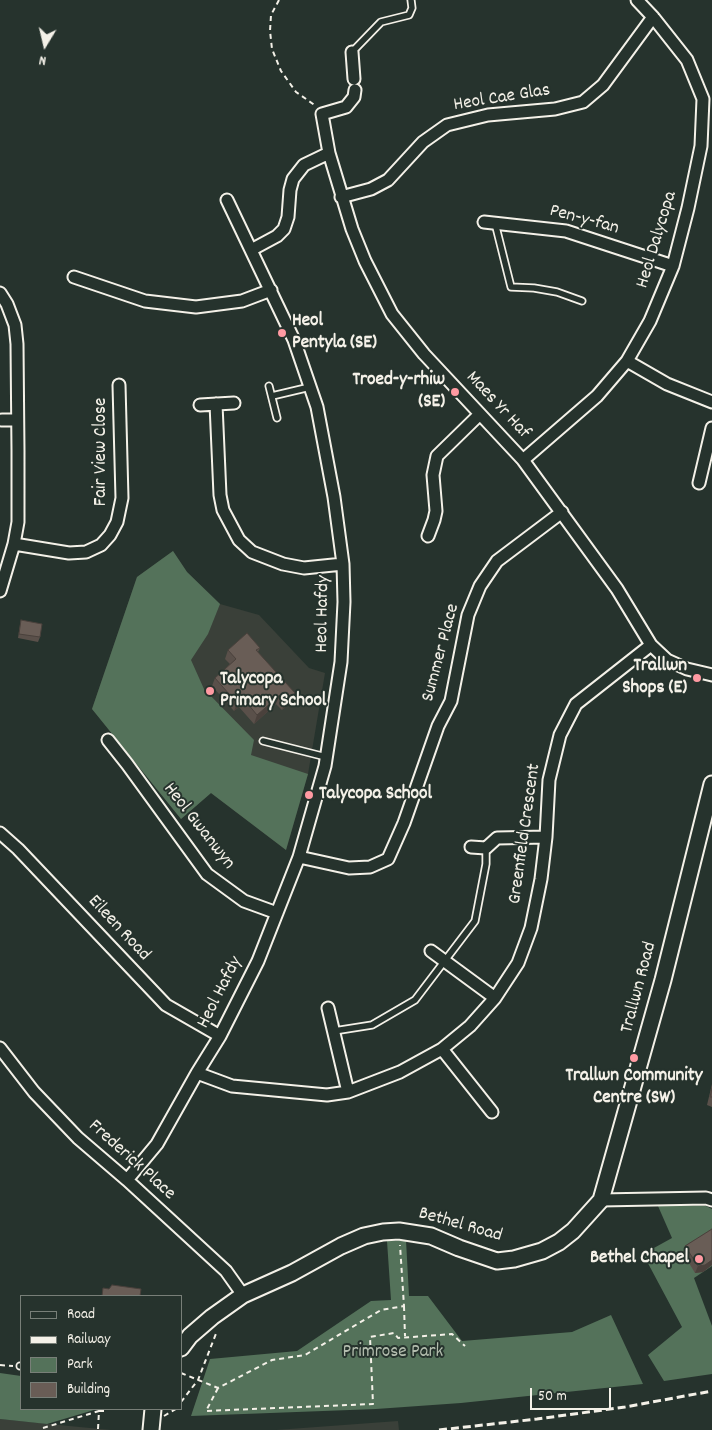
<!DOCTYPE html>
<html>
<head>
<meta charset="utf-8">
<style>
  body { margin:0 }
  #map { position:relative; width:712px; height:1430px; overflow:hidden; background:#26332d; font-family:Dekko,sans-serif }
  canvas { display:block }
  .legend { position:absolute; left:20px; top:1295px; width:162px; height:115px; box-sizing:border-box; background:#26332d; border:1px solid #787f78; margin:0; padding:6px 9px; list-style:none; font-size:15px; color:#f4f1e8 }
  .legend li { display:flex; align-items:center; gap:10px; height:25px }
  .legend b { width:25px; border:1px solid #787f78 }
  .north { position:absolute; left:20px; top:20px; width:50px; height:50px; -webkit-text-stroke:4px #26332d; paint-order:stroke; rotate:189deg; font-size:14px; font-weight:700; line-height:20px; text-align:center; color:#f4f1e8 }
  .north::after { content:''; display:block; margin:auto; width:18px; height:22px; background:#f4f1e8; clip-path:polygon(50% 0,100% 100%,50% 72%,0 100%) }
  .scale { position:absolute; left:530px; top:1388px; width:81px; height:22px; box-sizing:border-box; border:2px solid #f4f1e8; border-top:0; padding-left:6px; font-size:15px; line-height:18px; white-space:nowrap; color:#f4f1e8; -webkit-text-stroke:4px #26332d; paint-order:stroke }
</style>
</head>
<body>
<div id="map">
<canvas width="712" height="1430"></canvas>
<ul class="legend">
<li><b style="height:6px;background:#26332d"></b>Road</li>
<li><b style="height:6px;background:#f4f1e8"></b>Railway</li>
<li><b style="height:14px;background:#54725a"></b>Park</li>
<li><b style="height:14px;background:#695d56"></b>Building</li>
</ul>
<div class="north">N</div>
<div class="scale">50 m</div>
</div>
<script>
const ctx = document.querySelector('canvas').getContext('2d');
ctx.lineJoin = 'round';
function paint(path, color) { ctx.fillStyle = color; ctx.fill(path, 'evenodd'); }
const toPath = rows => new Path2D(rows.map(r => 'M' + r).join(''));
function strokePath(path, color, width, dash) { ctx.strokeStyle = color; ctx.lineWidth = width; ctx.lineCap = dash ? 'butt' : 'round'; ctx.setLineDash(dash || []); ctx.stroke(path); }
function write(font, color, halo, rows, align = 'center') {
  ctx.font = font + ' Dekko,sans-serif'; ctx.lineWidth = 4; ctx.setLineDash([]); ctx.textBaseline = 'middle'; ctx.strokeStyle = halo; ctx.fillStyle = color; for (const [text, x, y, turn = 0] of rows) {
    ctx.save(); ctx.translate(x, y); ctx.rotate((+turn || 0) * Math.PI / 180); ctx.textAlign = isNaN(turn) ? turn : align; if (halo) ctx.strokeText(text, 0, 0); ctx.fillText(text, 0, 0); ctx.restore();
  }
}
paint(toPath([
  [173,551,187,572,220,604,259,615,309,668,325,673,308,774,286,850,211,793,181,819,92,709,137,577],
  [0,1419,69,1426,111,1430,0,1430],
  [398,1421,399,1430,276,1430]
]), '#3a4039');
paint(toPath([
  [173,551,187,572,220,604,208,634,191,660,204,689,254,740,251,755,308,774,286,850,211,793,181,819,92,709,137,577],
  [680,1205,706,1206,712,1209,712,1266,694,1278,712,1326,712,1374,664,1381,648,1355,682,1327,643,1254,672,1238,658,1206],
  [406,1240,409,1296,428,1296,462,1341,572,1332,611,1315,643,1384,461,1403,376,1409,191,1416,210,1359,297,1351,371,1301,391,1300,387,1241],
  [0,1373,21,1376,21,1409,94,1410,47,1424,0,1419]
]), '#54725a');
const lane = toPath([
  [352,52,381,22,409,15,412,8,411,0],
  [495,223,511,287,534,288,557,292,582,301],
  [269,386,277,418],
  [272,396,310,387],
  [263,741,326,757],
  [334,1031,372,1025,415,1000,475,921,486,864,486,848],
  [20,1366,21,1366]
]);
const street = toPath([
  [352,52,354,79],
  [355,90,354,97,346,107,322,114,329,153,352,229,365,261,392,314,424,354,523,460,617,589,651,645,667,660,687,669,712,675],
  [341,197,371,189,388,180,423,142,447,125,488,115,555,109,583,102,603,85,653,17],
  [484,222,566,231,673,266],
  [251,250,277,236,284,229,288,217,290,190,293,179,304,165,329,153],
  [74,277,145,301,196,307,242,301,271,290],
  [0,293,7,304,15,325,17,344,18,451,18,522,14,544,0,591],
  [627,361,667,384,712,402],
  [216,404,220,495,223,510,239,540,252,552,283,564,304,568,343,564],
  [200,405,234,403],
  [2,420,17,420],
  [523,460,597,396,627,361,650,321,673,266,688,208,701,146,703,99,687,60,653,17,637,0],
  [699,483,712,428],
  [428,536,434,520,436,511,433,475,437,456,480,414],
  [14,544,69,553,86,552,101,545,110,535,117,522,122,498,119,385],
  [108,740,127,764,207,874,244,901,277,913],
  [0,833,18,849,166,1005,220,1036],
  [471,847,486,848,497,838,546,837],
  [299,857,349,868,370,867,388,859,404,823,438,726,451,701,468,615,480,586,497,561,562,512],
  [431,951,495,998],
  [328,1008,348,1092],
  [0,1048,34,1092,78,1138,127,1180,226,1271,243,1295],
  [442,1049,492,1112],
  [197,1073,232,1086,327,1095,348,1092,400,1072,442,1049,470,1026,495,998,518,963,531,928,541,879,546,837,549,780,560,735,576,704,651,645],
  [127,1180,157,1144,197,1073,220,1036,258,961,299,857,325,766,341,662,344,602,343,564,334,497,317,407,294,340,227,200],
  [601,1200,706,1198,712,1200]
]);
const secondary = toPath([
  [181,1348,190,1336,212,1317,243,1295,292,1273,341,1246,364,1236,383,1232,399,1231,431,1236,459,1248,497,1261,514,1259,542,1251,559,1242,573,1231,601,1200,663,980,712,784],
  [151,1430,153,1409]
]);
strokePath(lane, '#f4f1e8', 9);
strokePath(street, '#f4f1e8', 15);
strokePath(secondary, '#f4f1e8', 19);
strokePath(toPath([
  [279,0,271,15,270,31,272,49,281,71,296,92,316,106],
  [404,1306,405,1336],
  [0,1365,13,1366],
  [181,1373,218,1388,272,1360,305,1355,381,1310,404,1306,400,1245],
  [218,1388,206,1411,373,1404,370,1337,394,1333,398,1338,452,1334,465,1346],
  [181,1402,198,1380,217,1331],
  [164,1416,176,1409],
  [43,1428,99,1411,99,1409],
  [98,1429,99,1411,104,1411,104,1409]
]), '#f4f1e8', 2, [5, 4]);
strokePath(lane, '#26332d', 5.5);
strokePath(street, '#26332d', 11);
strokePath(secondary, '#26332d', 15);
strokePath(toPath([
  [439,1430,537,1419,625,1407,712,1391]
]), '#f4f1e8', 3, [8, 4]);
paint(toPath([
  [21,620,40,637,38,642,18,638,20,625],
  [260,648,258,652,291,702,282,710,276,704,254,724,239,707,234,711,212,686,215,678,230,664,225,659,228,650],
  [712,1084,712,1107,707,1105],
  [712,1229,712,1265,703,1272,695,1273,683,1253,685,1246]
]), '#5a504a');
paint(toPath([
  [295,693,291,702,282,710,285,702],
  [280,695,276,704,254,724,257,715],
  [243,698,239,707,234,711,237,703],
  [712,1260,712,1265,703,1272,695,1273,698,1266]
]), '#4a413c');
const building = toPath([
  [21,620,42,624,40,637,19,634,21,620],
  [247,633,260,648,256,650,295,693,285,702,280,695,257,715,243,698,237,703,215,678,236,659,228,650,247,633],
  [712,1088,712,1097,710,1097,712,1088],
  [712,1229,712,1260,705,1265,698,1266,685,1246,712,1229],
  [112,1285,141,1289,140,1296,102,1296,103,1288,109,1289,112,1285]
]);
paint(building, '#695d56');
strokePath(building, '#4a413c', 1);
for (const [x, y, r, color] of [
  [282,333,5,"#ff9aa2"],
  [455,392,5,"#ff9aa2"],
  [697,678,5,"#ff9aa2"],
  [210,691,5,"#ff9aa2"],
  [309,795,5,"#ff9aa2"],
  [634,1058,5,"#ff9aa2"],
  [699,1259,5,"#ff9aa2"]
]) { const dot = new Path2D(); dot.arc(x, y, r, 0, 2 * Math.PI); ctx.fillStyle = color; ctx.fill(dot); strokePath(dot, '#26332d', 2); }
write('19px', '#f4f1e8', '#26332d', [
  ["Heol Cae Glas",502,99,-9],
  ["Pen-y-fan",584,221,15],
  ["Heol Dalycopa",658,240,-73],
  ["Maes Yr Haf",497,406,47],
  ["Fair View Close",102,452,-90],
  ["Heol Hafdy",324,614,-89],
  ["Summer Place",442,653,-75],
  ["Heol Gwanwyn",198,827,52],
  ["Greenfield Crescent",526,834,-82],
  ["Eileen Road",118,929,47],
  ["Trallwn Road",640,988,-75],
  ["Heol Hafdy",221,993,-63],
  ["Frederick Place",131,1161,42],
  ["Bethel Road",460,1226,16]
]);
write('bold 19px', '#f4f1e8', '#26332d', [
  ["Heol",292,322],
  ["Pentyla (SE)",292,344],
  ["Troed-y-rhiw",445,381,"right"],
  ["(SE)",445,403,"right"],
  ["Trallwn",687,667,"right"],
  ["Shops (E)",687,689,"right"],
  ["Talycopa",220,680],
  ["Primary School",220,702],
  ["Talycopa School",319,795],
  ["Trallwn Community",634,1077,"center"],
  ["Centre (SW)",634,1099,"center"],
  ["Bethel Chapel",689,1259,"right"]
], 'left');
write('19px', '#b4beaf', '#26332d', [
  ["Primrose Park",393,1353]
]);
</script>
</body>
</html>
